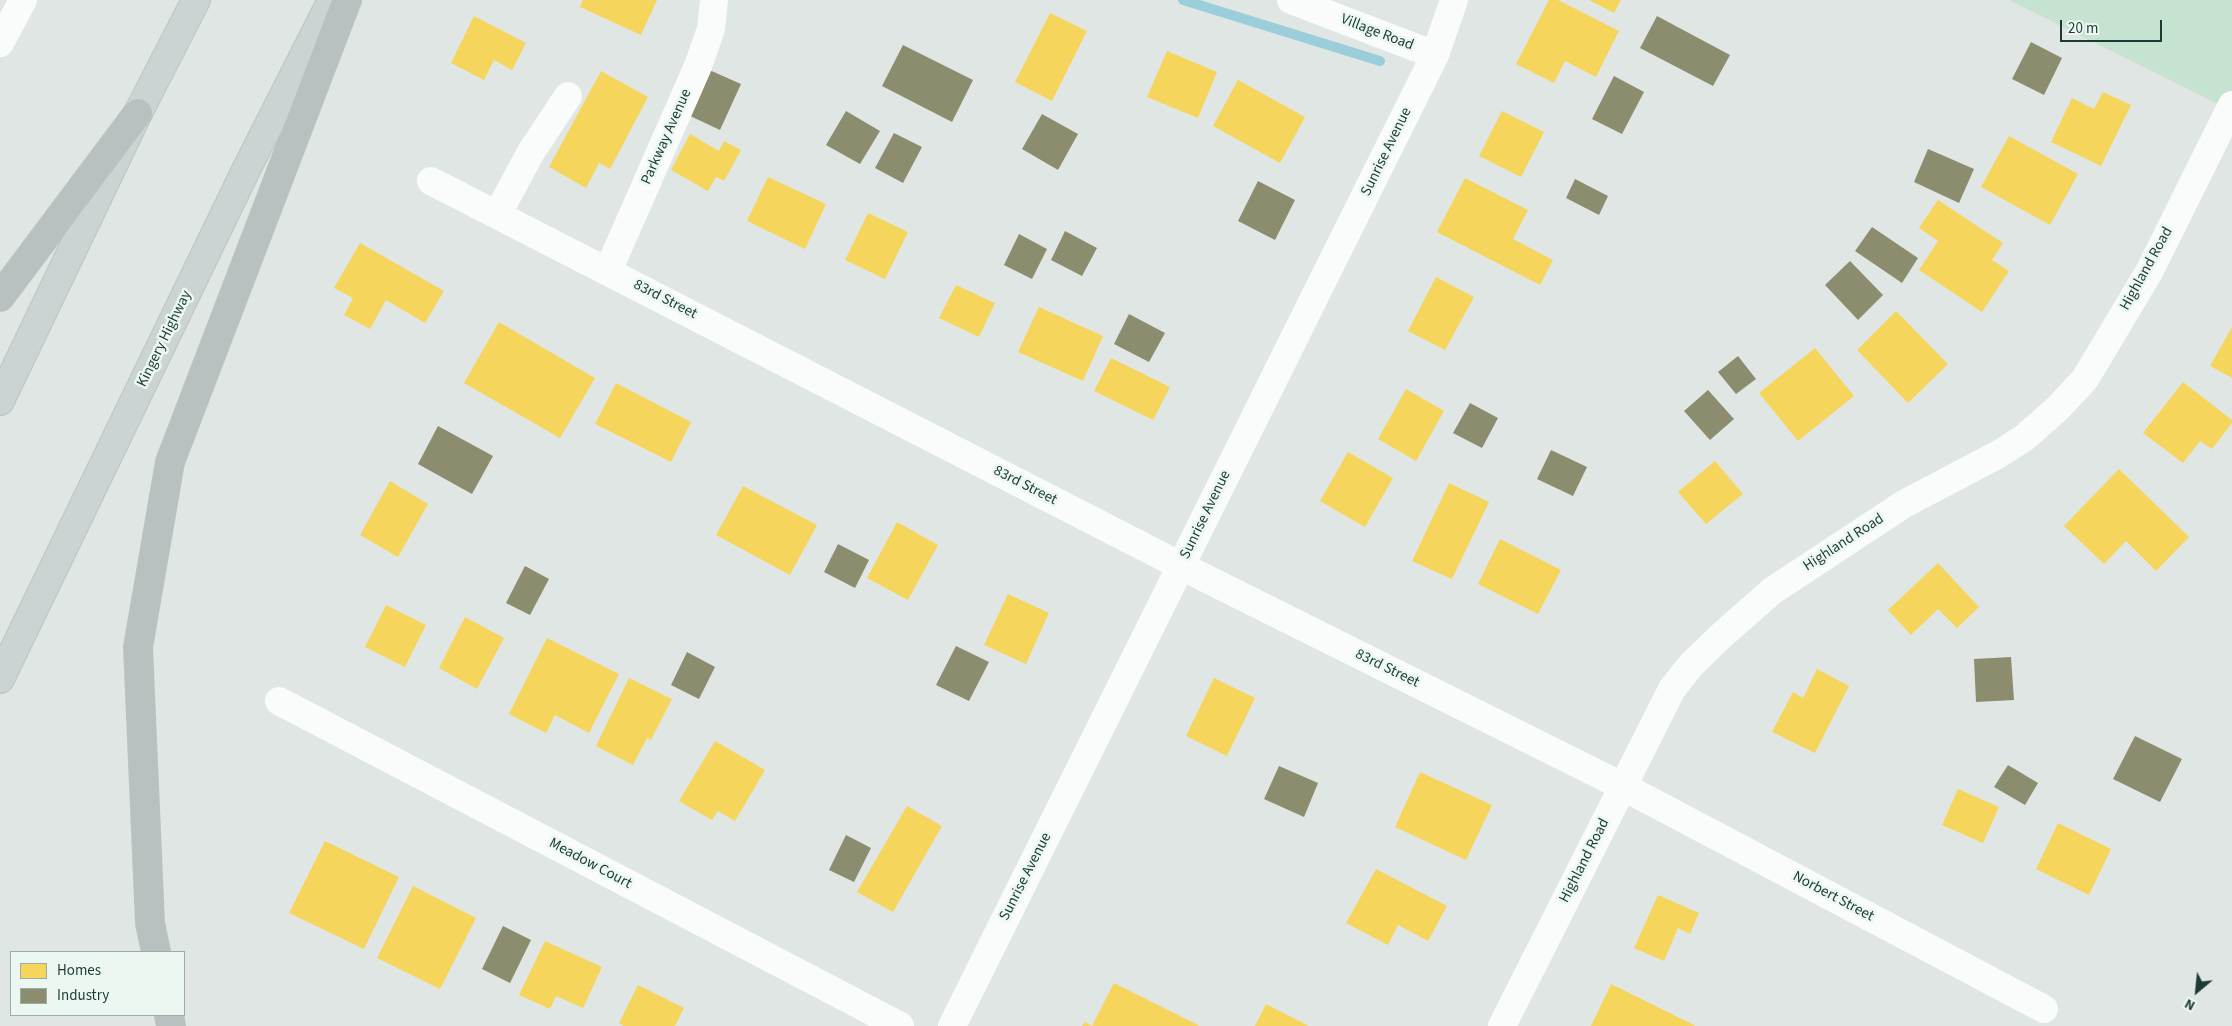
<!DOCTYPE html>
<html>
<head>
<meta charset="utf-8">
<style>
  body { margin:0 }
  #map { position:relative; width:2232px; height:1026px; overflow:hidden; background:#e0e6e3; font-family:"Source Sans 3",sans-serif }
  canvas { display:block }
  .legend { position:absolute; left:10px; top:951px; width:175px; height:65px; box-sizing:border-box; background:#ecf7f2; border:1px solid #99aca6; margin:0; padding:6px 9px; list-style:none; font-size:15px; color:#1c3b34 }
  .legend li { display:flex; align-items:center; gap:10px; height:25px }
  .legend b { width:25px; border:1px solid #99aca6 }
  .north { position:absolute; left:2172px; top:966px; width:50px; height:50px; -webkit-text-stroke:4px #ecf7f2; paint-order:stroke; rotate:208deg; font-size:14px; font-weight:700; line-height:20px; text-align:center; color:#1c3b34 }
  .north::after { content:''; display:block; margin:auto; width:18px; height:22px; background:#1c3b34; clip-path:polygon(50% 0,100% 100%,50% 72%,0 100%) }
  .scale { position:absolute; left:2060px; top:20px; width:102px; height:22px; box-sizing:border-box; border:2px solid #1c3b34; border-top:0; padding-left:6px; font-size:15px; line-height:18px; white-space:nowrap; color:#1c3b34; -webkit-text-stroke:4px #ecf7f2; paint-order:stroke }
</style>
</head>
<body>
<div id="map">
<canvas width="2232" height="1026"></canvas>
<ul class="legend">
<li><b style="height:14px;background:#f6d55c"></b>Homes</li>
<li><b style="height:14px;background:#8c8c6e"></b>Industry</li>
</ul>
<div class="north">N</div>
<div class="scale">20 m</div>
</div>
<script>
const ctx = document.querySelector('canvas').getContext('2d');
ctx.lineJoin = 'round';
function paint(path, color) { ctx.fillStyle = color; ctx.fill(path, 'evenodd'); }
const toPath = rows => new Path2D(rows.map(r => 'M' + r).join(''));
function strokePath(path, color, width, dash) { ctx.strokeStyle = color; ctx.lineWidth = width; ctx.lineCap = dash ? 'butt' : 'round'; ctx.setLineDash(dash || []); ctx.stroke(path); }
function write(font, color, halo, rows, align = 'center') {
  ctx.font = font + ' "Source Sans 3",sans-serif'; ctx.lineWidth = 5; ctx.setLineDash([]); ctx.textBaseline = 'middle'; ctx.strokeStyle = halo; ctx.fillStyle = color; for (const [text, x, y, turn = 0] of rows) {
    ctx.save(); ctx.translate(x, y); ctx.rotate((+turn || 0) * Math.PI / 180); ctx.textAlign = isNaN(turn) ? turn : align; if (halo) ctx.strokeText(text, 0, 0); ctx.fillText(text, 0, 0); ctx.restore();
  }
}
paint(toPath([
  [2009,0,2232,0,2232,105,2230,110]
]), '#c6e2d0');
paint(toPath([
  [583,0,657,0,641,35,580,7],
  [1549,0,1558,0,1619,31,1596,77,1565,61,1554,83,1516,64],
  [1589,0,1621,0,1614,13],
  [1050,13,1087,31,1052,101,1015,82],
  [474,16,526,43,512,70,494,60,484,80,451,63],
  [1167,51,1217,72,1198,118,1147,97],
  [601,71,648,97,610,169,599,163,586,188,549,167],
  [1238,80,1305,117,1280,163,1213,126],
  [2103,92,2131,105,2101,166,2051,142,2072,98,2094,109],
  [1502,111,1544,132,1521,177,1479,156],
  [690,134,719,151,724,141,741,150,724,181,716,177,708,191,671,170],
  [2009,136,2078,174,2050,225,1981,187],
  [768,177,826,204,805,249,747,221],
  [1465,178,1528,210,1513,239,1553,260,1540,285,1437,232],
  [1938,200,2003,243,1992,260,2009,271,1982,312,1919,270,1938,241,1919,228],
  [868,213,908,232,885,279,845,260],
  [360,243,444,291,425,323,386,300,370,329,344,315,353,298,334,288],
  [1436,277,1474,297,1445,350,1408,331],
  [956,285,995,303,979,337,939,318],
  [1039,307,1103,336,1083,381,1018,352],
  [1896,311,1948,364,1908,403,1857,350],
  [499,322,595,378,560,438,464,383],
  [2232,327,2232,378,2210,366],
  [1815,348,1854,396,1798,441,1759,393],
  [1111,358,1170,387,1153,420,1094,391],
  [2183,382,2232,420,2232,423,2212,449,2200,441,2183,463,2143,433],
  [616,383,691,422,671,462,595,424],
  [1406,389,1444,411,1416,461,1378,439],
  [1348,452,1393,478,1365,527,1320,501],
  [1715,461,1743,494,1706,524,1678,492],
  [2119,469,2189,537,2156,571,2126,541,2104,564,2064,526],
  [390,481,428,504,398,557,360,535],
  [1449,483,1489,502,1452,579,1412,561],
  [743,486,817,525,790,575,716,535],
  [897,522,938,545,908,600,867,578],
  [1500,539,1561,570,1538,614,1478,584],
  [1938,563,1979,607,1957,628,1938,609,1911,635,1888,610],
  [1008,594,1049,613,1026,664,984,645],
  [386,605,426,625,405,667,365,647],
  [465,617,504,638,477,689,439,668],
  [547,638,619,674,589,733,555,715,546,733,509,714],
  [1817,669,1849,686,1815,753,1772,732,1793,692,1803,698],
  [629,678,672,699,651,740,647,738,633,765,596,746],
  [1214,678,1255,698,1227,756,1186,736],
  [715,741,765,770,735,821,718,811,712,820,679,801],
  [1420,772,1492,805,1466,860,1395,827],
  [1958,789,1999,807,1983,843,1942,825],
  [907,806,942,826,893,912,857,892],
  [2058,823,2111,849,2089,895,2036,869],
  [325,841,399,877,364,949,289,913],
  [1376,869,1447,906,1428,941,1398,925,1388,945,1346,923],
  [413,886,476,918,440,989,377,958],
  [1658,895,1699,913,1690,934,1678,928,1664,961,1634,948],
  [545,941,602,967,583,1008,556,996,550,1009,519,995],
  [1114,983,1200,1026,1082,1026,1085,1022,1092,1026],
  [1611,984,1696,1026,1591,1026],
  [638,985,684,1008,675,1026,624,1026,619,1023],
  [1266,1004,1309,1026,1255,1026]
]), '#f6d55c');
paint(toPath([
  [1657,16,1730,55,1713,86,1640,48],
  [2031,42,2062,58,2044,95,2012,79],
  [903,45,973,80,952,122,882,86],
  [707,69,741,84,720,130,686,114],
  [1614,76,1644,92,1622,134,1592,119],
  [846,111,880,131,860,164,826,145],
  [1042,114,1078,134,1058,170,1022,149],
  [894,133,922,147,903,183,875,168],
  [1928,149,1974,169,1959,203,1914,182],
  [1575,179,1608,196,1599,215,1566,198],
  [1258,181,1295,200,1275,240,1238,221],
  [1872,227,1918,258,1902,283,1855,251],
  [1065,231,1097,248,1082,276,1051,260],
  [1019,234,1047,249,1032,279,1004,265],
  [1850,261,1883,295,1858,320,1825,285],
  [1129,314,1165,333,1149,362,1114,344],
  [1738,356,1756,379,1736,394,1718,372],
  [1708,390,1734,419,1710,440,1684,411],
  [1470,403,1498,418,1482,448,1453,433],
  [438,426,493,456,472,494,418,464],
  [1551,450,1587,467,1573,496,1537,479],
  [838,544,869,560,855,588,824,572],
  [525,566,549,579,530,615,506,603],
  [956,646,989,662,969,701,936,685],
  [687,652,715,667,699,699,671,685],
  [2011,657,2014,700,1976,702,1974,659],
  [2135,736,2182,759,2160,802,2113,779],
  [2008,765,2038,783,2025,805,1994,787],
  [1279,766,1318,783,1304,817,1264,799],
  [846,835,871,848,854,882,829,870],
  [503,926,531,940,510,983,482,969]
]), '#8c8c6e');
strokePath(toPath([
  [1183,0,1380,61]
]), '#9acedb', 10);
const major = toPath([
  [0,401,138,113,196,0],
  [0,679,245,172,332,0]
]);
const highway = toPath([
  [0,297,138,113],
  [156,952,150,923,138,647,170,462,347,0],
  [169,1015,171,1026]
]);
strokePath(major, '#bac4c1', 30);
strokePath(highway, '#bac4c1', 30);
strokePath(toPath([
  [1291,0,1435,55],
  [0,43,23,0],
  [431,181,1181,566,1622,786,2044,1009],
  [497,215,531,152,568,96],
  [608,271,698,66,711,29,714,0],
  [279,701,900,1026],
  [952,1026,1435,55,1454,0],
  [1502,1026,1672,689,1691,665,1721,636,1772,591,1904,504,1999,454,2024,438,2057,409,2085,379,2149,272,2232,105]
]), '#fafbfb', 28);
strokePath(major, '#cbd4d2', 28);
strokePath(highway, '#b8c1bf', 28);
write('15px', '#1c3b34', '#ecf7f2', [
  ["Village Road",1377,33,21],
  ["Parkway Avenue",667,137,-66],
  ["Sunrise Avenue",1387,152,-64],
  ["Highland Road",2147,269,-61],
  ["83rd Street",665,300,27],
  ["Kingery Highway",165,339,-64],
  ["83rd Street",1025,486,27],
  ["Sunrise Avenue",1206,515,-64],
  ["Highland Road",1844,543,-33],
  ["83rd Street",1387,669,26],
  ["Highland Road",1585,861,-63],
  ["Meadow Court",590,864,28],
  ["Sunrise Avenue",1026,877,-63],
  ["Norbert Street",1833,897,28]
]);
</script>
</body>
</html>
